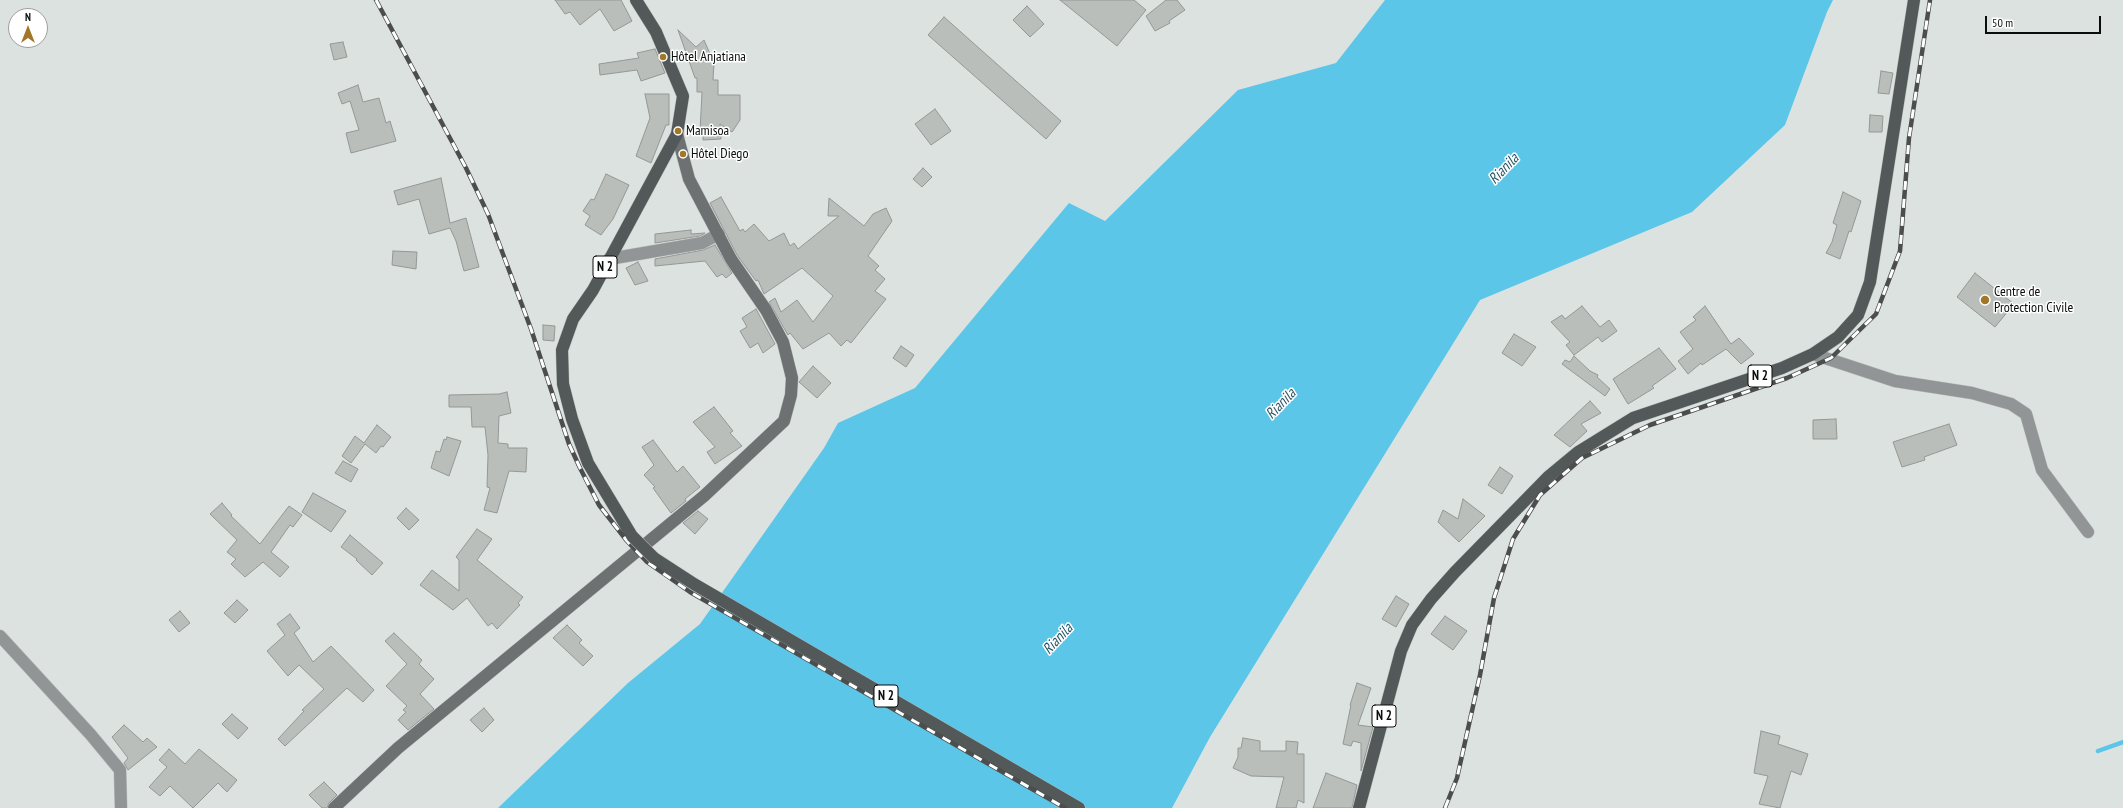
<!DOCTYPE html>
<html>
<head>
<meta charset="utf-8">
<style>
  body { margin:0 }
  #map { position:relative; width:2123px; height:808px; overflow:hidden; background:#dce2e0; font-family:"PT Sans Narrow",sans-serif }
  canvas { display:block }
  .north { position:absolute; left:8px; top:8px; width:40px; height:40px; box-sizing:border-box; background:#fff; border:1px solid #9d9e9e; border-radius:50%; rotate:0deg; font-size:11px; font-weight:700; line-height:16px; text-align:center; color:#0b0d0d }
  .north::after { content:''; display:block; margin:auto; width:14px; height:18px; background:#a37728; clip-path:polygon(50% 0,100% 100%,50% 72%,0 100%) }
  .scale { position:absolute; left:1985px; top:16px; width:116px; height:18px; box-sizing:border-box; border:2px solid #0b0d0d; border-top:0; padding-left:5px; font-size:12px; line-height:14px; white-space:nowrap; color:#0b0d0d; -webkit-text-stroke:3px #fff; paint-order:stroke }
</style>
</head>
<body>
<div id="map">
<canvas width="2123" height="808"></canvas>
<div class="north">N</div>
<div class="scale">50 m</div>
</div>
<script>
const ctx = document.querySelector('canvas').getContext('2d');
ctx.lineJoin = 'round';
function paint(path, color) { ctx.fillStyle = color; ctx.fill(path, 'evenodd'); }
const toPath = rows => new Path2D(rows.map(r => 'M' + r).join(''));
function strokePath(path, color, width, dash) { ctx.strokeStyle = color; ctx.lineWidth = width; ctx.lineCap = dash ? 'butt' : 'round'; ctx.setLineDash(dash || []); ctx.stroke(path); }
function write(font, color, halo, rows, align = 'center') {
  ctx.font = font + ' "PT Sans Narrow",sans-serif'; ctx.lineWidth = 3; ctx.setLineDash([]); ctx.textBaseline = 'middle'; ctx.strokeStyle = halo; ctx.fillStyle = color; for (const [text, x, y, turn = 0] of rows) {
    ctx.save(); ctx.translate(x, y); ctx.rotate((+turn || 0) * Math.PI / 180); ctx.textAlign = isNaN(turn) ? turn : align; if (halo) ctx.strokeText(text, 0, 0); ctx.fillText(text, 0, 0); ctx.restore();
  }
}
paint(toPath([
  [1385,0,1833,0,1827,12,1785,125,1692,212,1480,300,1210,737,1172,808,498,808,628,683,700,624,824,448,838,423,915,388,1069,203,1105,221,1238,90,1336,63]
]), '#5bc6e8');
strokePath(toPath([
  [2098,751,2123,742]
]), '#5bc6e8', 4.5);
const building = toPath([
  [555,0,621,0,632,21,614,31,600,9,580,25,570,12,565,14,555,0],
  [1060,0,1134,0,1146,10,1117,46,1060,0],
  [1166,0,1177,0,1185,10,1169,21,1170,23,1155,31,1146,16,1166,0],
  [1027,6,1044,24,1030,37,1013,20,1027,6],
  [944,17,1061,121,1046,139,928,35,944,17],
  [678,30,696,47,704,40,714,63,713,80,718,80,718,95,740,95,740,120,732,132,720,124,721,139,703,140,703,132,700,132,702,92,697,92,697,78,695,78,678,30],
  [343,42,347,57,334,60,330,44,343,42],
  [655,49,665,73,641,81,637,70,600,75,599,64,639,58,637,53,655,49],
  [1881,71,1893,73,1889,94,1878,93,1881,71],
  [358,85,363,102,379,98,386,123,390,121,396,141,351,153,346,133,359,130,350,101,342,104,338,93,358,85],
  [645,94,669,94,669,125,666,125,651,163,636,156,650,118,645,94],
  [935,109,951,131,931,145,915,124,935,109],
  [1870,115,1883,116,1882,132,1869,132,1870,115],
  [923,168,932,177,922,187,913,179,923,168],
  [606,174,629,185,613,219,601,235,585,225,590,216,583,211,591,199,594,200,606,174],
  [441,178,450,223,466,218,479,267,464,271,456,241,450,228,429,234,419,199,398,205,394,191,441,178],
  [1843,192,1861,201,1851,232,1849,231,1840,259,1826,253,1832,242,1837,225,1833,223,1843,192],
  [721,197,740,231,743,229,745,232,754,224,769,241,784,233,790,246,794,243,798,249,839,216,828,216,829,198,864,226,873,214,886,208,892,221,868,256,879,266,875,270,885,279,875,291,886,299,851,343,847,340,841,346,829,333,803,349,790,333,788,335,769,302,775,298,781,312,797,300,813,322,833,296,802,268,764,294,758,280,756,281,737,255,710,203,721,197],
  [691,230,691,234,705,233,700,236,655,243,655,234,691,230],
  [715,245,732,273,726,278,722,274,717,277,705,261,655,266,655,259,703,250,715,245],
  [393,251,417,252,416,269,392,265,393,251],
  [638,262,648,281,635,285,626,268,638,262],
  [1975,273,2014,304,1995,327,1957,297,1975,273],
  [1582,306,1600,327,1609,320,1617,331,1602,342,1598,337,1574,355,1566,345,1570,342,1551,322,1562,315,1565,319,1582,306],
  [1705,306,1731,344,1739,338,1754,354,1741,364,1726,349,1702,365,1701,363,1688,374,1678,361,1693,349,1680,332,1696,320,1693,317,1705,306],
  [756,309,775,344,763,353,758,343,750,348,740,331,747,327,742,318,756,309],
  [543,325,555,326,554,341,543,340,543,325],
  [1514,334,1536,347,1522,366,1502,353,1514,334],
  [901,346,914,355,906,367,893,358,901,346],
  [1659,348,1676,369,1652,386,1654,388,1628,404,1613,379,1659,348],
  [1574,356,1590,371,1598,375,1597,377,1610,389,1605,396,1562,364,1565,360,1570,362,1574,356],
  [813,366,831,383,817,398,799,382,813,366],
  [507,392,511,413,499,416,498,443,508,444,508,448,527,448,526,472,509,471,497,513,484,510,490,488,487,487,488,455,485,427,472,427,471,407,449,407,449,395,499,394,507,392],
  [1590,401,1601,413,1581,424,1587,431,1570,447,1554,435,1590,401],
  [714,407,733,431,730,433,742,446,715,464,707,452,715,447,693,422,714,407],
  [1836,419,1837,439,1813,439,1813,420,1836,419],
  [1949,424,1957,445,1924,457,1925,460,1902,467,1893,442,1949,424],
  [377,425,391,437,383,447,381,446,376,453,365,444,351,463,342,456,355,436,364,443,377,425],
  [447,437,461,441,449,476,431,468,436,451,440,452,444,439,446,440,447,437],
  [653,440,677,472,683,466,700,487,685,499,686,501,671,513,653,488,655,487,644,475,654,465,642,447,653,440],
  [343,461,358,469,351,482,335,473,343,461],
  [1500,467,1513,476,1502,494,1488,485,1500,467],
  [313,493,346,511,331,532,302,512,313,493],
  [1463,499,1485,516,1459,542,1438,522,1443,510,1458,519,1463,499],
  [222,503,232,515,231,516,260,544,289,506,302,515,293,527,290,525,271,552,289,567,280,577,263,562,245,577,231,564,236,559,227,552,237,540,210,514,222,503],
  [406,508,419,520,409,530,397,518,406,508],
  [698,511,708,519,695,534,683,523,698,511],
  [477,529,492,539,477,560,523,597,518,603,520,605,497,629,492,623,488,626,467,598,453,610,420,585,432,570,459,591,459,560,456,557,477,529],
  [350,535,383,563,372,575,356,560,357,559,341,547,350,535],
  [1396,596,1409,604,1396,627,1382,619,1396,596],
  [237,600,248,610,235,623,224,613,237,600],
  [180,611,190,623,179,632,169,620,180,611],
  [290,614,300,628,294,633,313,662,331,646,374,690,363,702,347,688,285,746,278,739,304,711,302,710,324,689,299,665,288,676,267,651,285,635,277,624,290,614],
  [1445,616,1467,631,1453,650,1431,634,1445,616],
  [567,625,582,640,579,643,593,656,583,666,553,638,567,625],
  [394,633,422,660,419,664,434,679,420,694,434,709,408,730,398,720,406,712,403,710,407,706,386,686,407,664,385,641,394,633],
  [1357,683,1371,688,1358,725,1373,727,1361,771,1361,743,1353,741,1351,746,1343,744,1351,705,1350,705,1357,683],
  [484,708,494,720,482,732,470,720,484,708],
  [232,714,248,728,238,739,222,724,232,714],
  [124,725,143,742,147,738,157,747,128,770,124,763,128,758,112,737,124,725],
  [1761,731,1780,736,1778,744,1808,754,1801,775,1791,771,1780,808,1759,804,1768,776,1754,773,1761,731],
  [1243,738,1260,741,1260,751,1286,751,1286,741,1298,742,1297,754,1304,754,1304,803,1298,800,1296,808,1276,808,1284,777,1251,776,1233,768,1238,757,1238,748,1241,748,1243,738],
  [169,749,185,764,199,749,237,780,227,792,218,783,193,808,170,786,160,796,149,787,167,767,159,760,169,749],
  [1326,773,1357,785,1352,808,1313,808,1326,773],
  [324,782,337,795,329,803,327,808,322,808,309,795,324,782]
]);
paint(building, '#b9bebb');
strokePath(building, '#939895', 1);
const street = toPath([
  [609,259,702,243,719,234],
  [1813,354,1895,381,1972,393,2011,404,2026,414,2042,470,2088,532],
  [0,636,91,735,120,770,121,808]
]);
const secondary = toPath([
  [334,808,398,748,704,496,784,421,791,395,792,378,783,342,766,310,731,259,689,179,677,134]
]);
const primary = toPath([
  [632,536,588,463,572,419,563,384,562,350,573,319,593,290,677,134,683,96,656,32,636,0],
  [654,558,694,584,1079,808],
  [1359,808,1401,651,1412,625,1431,599,1455,572,1549,476,1578,452,1633,418,1782,368,1813,354,1838,337,1858,315,1870,282,1914,0]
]);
strokePath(street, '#bbc0be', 13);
strokePath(secondary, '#bbc0be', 13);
strokePath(primary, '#bbc0be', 13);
strokePath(street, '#929595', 12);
strokePath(secondary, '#6d7171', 12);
strokePath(primary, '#535858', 12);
const rail = toPath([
  [376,0,466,168,488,214,531,329,569,444,580,468,599,505,627,541,647,562,690,592,1065,808],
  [1445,808,1457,778,1480,675,1494,598,1513,539,1540,495,1582,458,1650,425,1787,378,1831,358,1876,314,1900,251,1909,138,1930,0]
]);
strokePath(rail, '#4b4e4d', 4.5);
strokePath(rail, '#fff', 3, [9]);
const primaryBridge = toPath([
  [632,536,654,558]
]);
strokePath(primaryBridge, '#bbc0be', 13, []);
strokePath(primaryBridge, '#535858', 12);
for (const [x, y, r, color] of [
  [663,57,4,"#a37728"],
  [678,131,4,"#a37728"],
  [683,154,4,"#a37728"],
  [1985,300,5,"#a37728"]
]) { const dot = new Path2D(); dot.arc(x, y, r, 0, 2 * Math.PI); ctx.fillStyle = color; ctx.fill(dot); strokePath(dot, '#fff', 1.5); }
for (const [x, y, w] of [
  [605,267,24],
  [1760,376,24],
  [886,696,24],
  [1384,716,24]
]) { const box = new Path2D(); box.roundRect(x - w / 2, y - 11, w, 22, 3); ctx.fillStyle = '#fff'; ctx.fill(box); strokePath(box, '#0b0d0d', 1); }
write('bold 13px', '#0b0d0d', null, [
  ["N 2",605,267],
  ["N 2",1760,376],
  ["N 2",886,696],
  ["N 2",1384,716]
]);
write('14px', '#0b0d0d', '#fff', [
  ["Hôtel Anjatiana",671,57],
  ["Mamisoa",686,131],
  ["Hôtel Diego",691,154],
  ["Centre de",1994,292],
  ["Protection Civile",1994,308]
], 'left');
write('italic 15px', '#285564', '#fff', [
  ["Rianila",1504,169,-46],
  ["Rianila",1281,404,-46],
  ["Rianila",1058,639,-47]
]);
</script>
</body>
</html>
